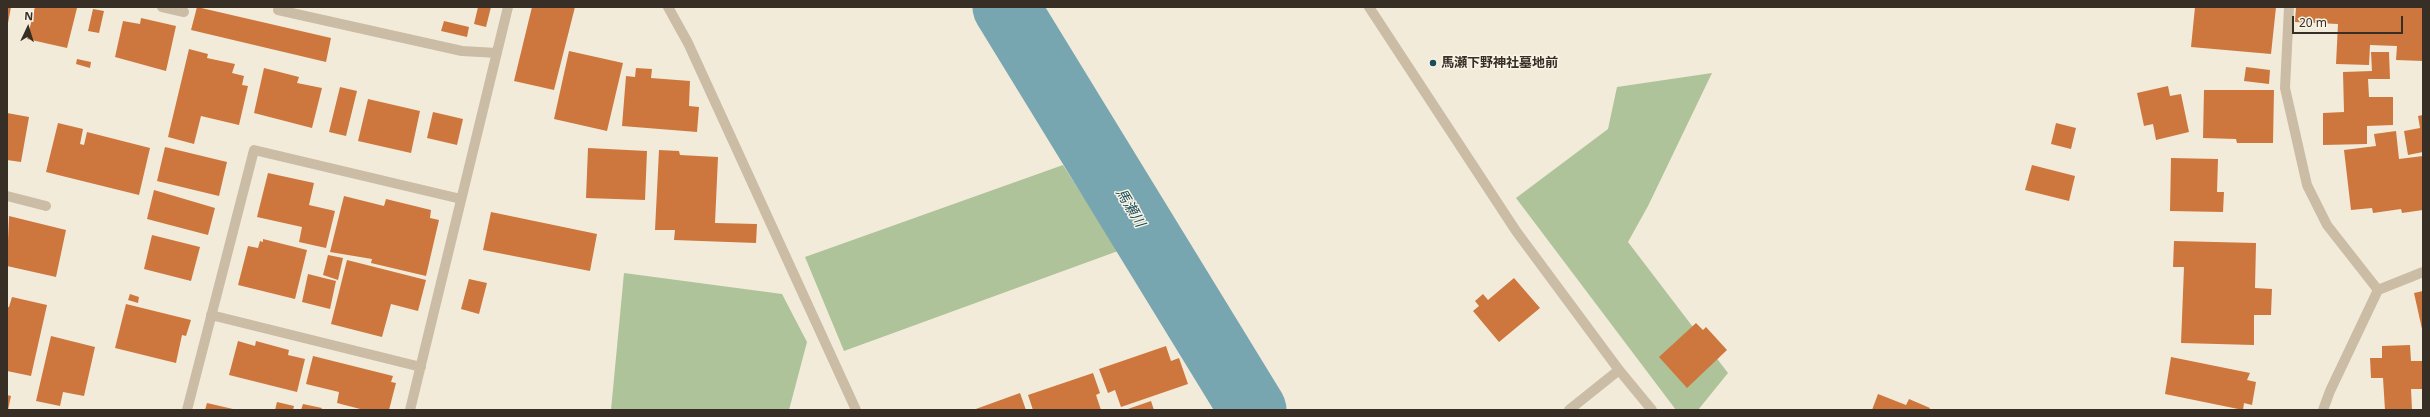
<!DOCTYPE html>
<html>
<head>
<meta charset="utf-8">
<style>
  body { margin:0 }
  #map { position:relative; width:2430px; height:417px; overflow:hidden; background:#f3ebd9; font-family:"Noto Sans",sans-serif }
  canvas { display:block }
  .frame { position:absolute; inset:0; border:8px solid #372e26; pointer-events:none }
  .north { position:absolute; left:8px; top:8px; width:40px; height:40px; -webkit-text-stroke:3px #faf4e6; paint-order:stroke; rotate:4deg; font-size:11px; font-weight:700; line-height:16px; text-align:center; color:#372e26 }
  .north::after { content:''; display:block; margin:auto; width:14px; height:18px; background:#372e26; clip-path:polygon(50% 0,100% 100%,50% 72%,0 100%) }
  .scale { position:absolute; left:2292px; top:16px; width:111px; height:18px; box-sizing:border-box; border:2px solid #372e26; border-top:0; padding-left:5px; font-size:12px; line-height:14px; white-space:nowrap; color:#372e26; -webkit-text-stroke:3px #faf4e6; paint-order:stroke }
</style>
</head>
<body>
<div id="map">
<canvas width="2430" height="417"></canvas>
<div class="frame"></div>
<div class="north">N</div>
<div class="scale">20 m</div>
</div>
<script>
const ctx = document.querySelector('canvas').getContext('2d');
ctx.lineJoin = 'round';
function paint(path, color) { ctx.fillStyle = color; ctx.fill(path, 'evenodd'); }
const toPath = rows => new Path2D(rows.map(r => 'M' + r).join(''));
function strokePath(path, color, width, dash) { ctx.strokeStyle = color; ctx.lineWidth = width; ctx.lineCap = dash ? 'butt' : 'round'; ctx.setLineDash(dash || []); ctx.stroke(path); }
function write(font, color, halo, rows, align = 'center') {
  ctx.font = font + ' "Noto Sans","Noto Sans JP",sans-serif'; ctx.lineWidth = 3; ctx.setLineDash([]); ctx.textBaseline = 'middle'; ctx.strokeStyle = halo; ctx.fillStyle = color; for (const [text, x, y, turn = 0] of rows) {
    ctx.save(); ctx.translate(x, y); ctx.rotate((+turn || 0) * Math.PI / 180); ctx.textAlign = isNaN(turn) ? turn : align; if (halo) ctx.strokeText(text, 0, 0); ctx.fillText(text, 0, 0); ctx.restore();
  }
}
paint(toPath([
  [1712,73,1648,206,1628,242,1728,373,1698,410,1676,410,1516,198,1608,129,1617,87],
  [1063,165,1118,251,844,351,805,257],
  [624,273,782,294,807,342,789,410,611,410]
]), '#aec399');
strokePath(toPath([
  [1006,7,1253,410]
]), '#77a6b1', 67);
paint(toPath([
  [7,7,11,7,8,23,7,23],
  [35,7,77,8,67,48,27,39],
  [197,7,331,38,326,62,191,30],
  [478,7,491,7,486,27,474,24],
  [532,7,575,7,554,90,514,81],
  [2195,7,2276,7,2271,54,2191,47],
  [2296,7,2423,7,2423,61,2396,60,2397,46,2370,45,2369,65,2336,64,2338,24,2295,22],
  [93,9,104,11,99,33,88,31],
  [141,18,176,26,166,71,115,57,123,21,140,24],
  [444,21,469,27,467,37,441,31],
  [189,49,208,54,207,58,235,64,232,73,244,76,242,85,248,86,239,125,201,116,194,144,168,137],
  [569,51,623,63,607,131,554,119],
  [2371,52,2389,52,2390,79,2368,79,2369,97,2393,97,2393,125,2367,126,2367,144,2323,145,2323,113,2344,112,2343,72,2372,71],
  [77,59,91,62,90,68,76,64],
  [2246,67,2270,70,2269,84,2244,81],
  [264,68,299,77,297,83,322,88,312,128,254,113],
  [636,68,652,69,651,78,690,81,689,106,699,107,697,132,622,126,626,76,635,77],
  [2168,86,2170,96,2181,94,2189,132,2156,140,2153,124,2144,126,2137,93],
  [340,87,357,91,346,136,329,132],
  [2204,90,2274,90,2273,143,2237,143,2236,139,2203,138],
  [368,99,420,111,411,153,358,141],
  [433,112,463,119,457,145,427,138],
  [7,113,29,117,21,162,7,160],
  [2423,115,2423,152,2408,155,2404,131,2420,128,2418,116],
  [58,123,83,129,80,144,84,145,87,132,150,148,139,195,46,172],
  [2056,123,2076,128,2071,149,2051,144],
  [2396,131,2399,159,2423,156,2423,210,2402,213,2401,209,2373,213,2372,208,2351,210,2344,150,2376,146,2374,134],
  [165,147,227,162,219,196,157,181],
  [588,148,647,151,645,200,586,198],
  [659,150,679,151,680,155,718,157,715,223,757,224,756,243,674,240,675,230,655,230],
  [2171,158,2218,159,2217,192,2224,192,2223,212,2170,211],
  [2032,165,2075,176,2069,201,2025,190],
  [268,173,314,183,309,205,335,211,326,248,299,242,302,227,257,217],
  [154,190,215,208,208,235,147,219],
  [344,196,384,206,386,199,431,210,430,218,439,220,426,276,371,263,372,259,330,252],
  [491,212,597,234,590,271,483,250],
  [9,216,66,230,56,277,7,266],
  [152,235,200,247,191,281,144,269],
  [263,239,307,250,295,299,238,285,248,246,258,248,260,241,263,242],
  [2174,241,2256,243,2255,288,2272,289,2271,315,2254,315,2254,345,2181,343,2184,267,2173,267],
  [328,255,343,258,338,280,323,275],
  [347,260,426,280,418,311,391,304,382,337,331,324],
  [308,274,336,281,330,309,302,302],
  [1514,278,1540,308,1499,342,1473,311,1479,306,1475,301,1483,294,1488,300],
  [469,279,487,283,479,314,461,309],
  [2423,291,2423,329,2422,329,2414,293],
  [130,294,139,297,138,303,128,300],
  [12,297,47,305,31,376,7,371,7,307,9,307],
  [126,304,191,320,186,336,182,335,176,363,115,348],
  [1696,323,1703,330,1706,327,1727,350,1687,388,1659,357],
  [51,336,95,347,84,396,63,392,60,406,36,401],
  [238,341,255,346,256,341,289,350,288,355,305,359,297,392,229,375],
  [2410,345,2411,361,2423,361,2423,389,2411,389,2412,410,2385,410,2383,378,2371,378,2370,358,2382,358,2382,346],
  [1166,346,1171,361,1179,358,1188,384,1121,407,1115,390,1108,393,1099,369],
  [313,356,393,376,391,382,396,383,389,410,364,410,337,403,339,392,306,384],
  [2171,357,2250,373,2247,380,2256,382,2252,405,2244,403,2243,410,2165,394],
  [1093,373,1100,393,1096,395,1101,410,1033,410,1028,395],
  [1020,393,1026,410,973,410],
  [1878,394,1906,405,1909,399,1930,408,1929,410,1872,410],
  [7,395,11,396,8,410,7,410],
  [1151,401,1154,410,1125,410],
  [277,402,294,406,293,410,275,410],
  [207,403,233,409,233,410,205,410],
  [303,404,322,408,321,410,301,410]
]), '#cd773e');
strokePath(toPath([
  [162,7,184,12],
  [668,7,688,43,856,410],
  [1369,7,1516,231,1619,370,1652,410],
  [2289,7,2285,88,2307,185,2327,225,2378,290],
  [278,10,462,51,497,53],
  [7,196,46,206],
  [211,315,421,367],
  [187,410,254,150,461,199],
  [410,410,508,7],
  [1569,410,1619,370],
  [2323,410,2330,391,2378,290,2423,272]
]), '#cbbca5', 10);
for (const [x, y, r, color] of [
  [1433,63,4,"#1a4c5a"]
]) { const dot = new Path2D(); dot.arc(x, y, r, 0, 2 * Math.PI); ctx.fillStyle = color; ctx.fill(dot); strokePath(dot, '#faf4e6', 1.5); }
write('bold 13px', '#372e26', '#faf4e6', [
  ["馬瀬下野神社墓地前",1441,63]
], 'left');
write('italic 14px', '#1a4c5a', '#faf4e6', [
  ["馬瀬川",1130,208,59]
]);
</script>
</body>
</html>
